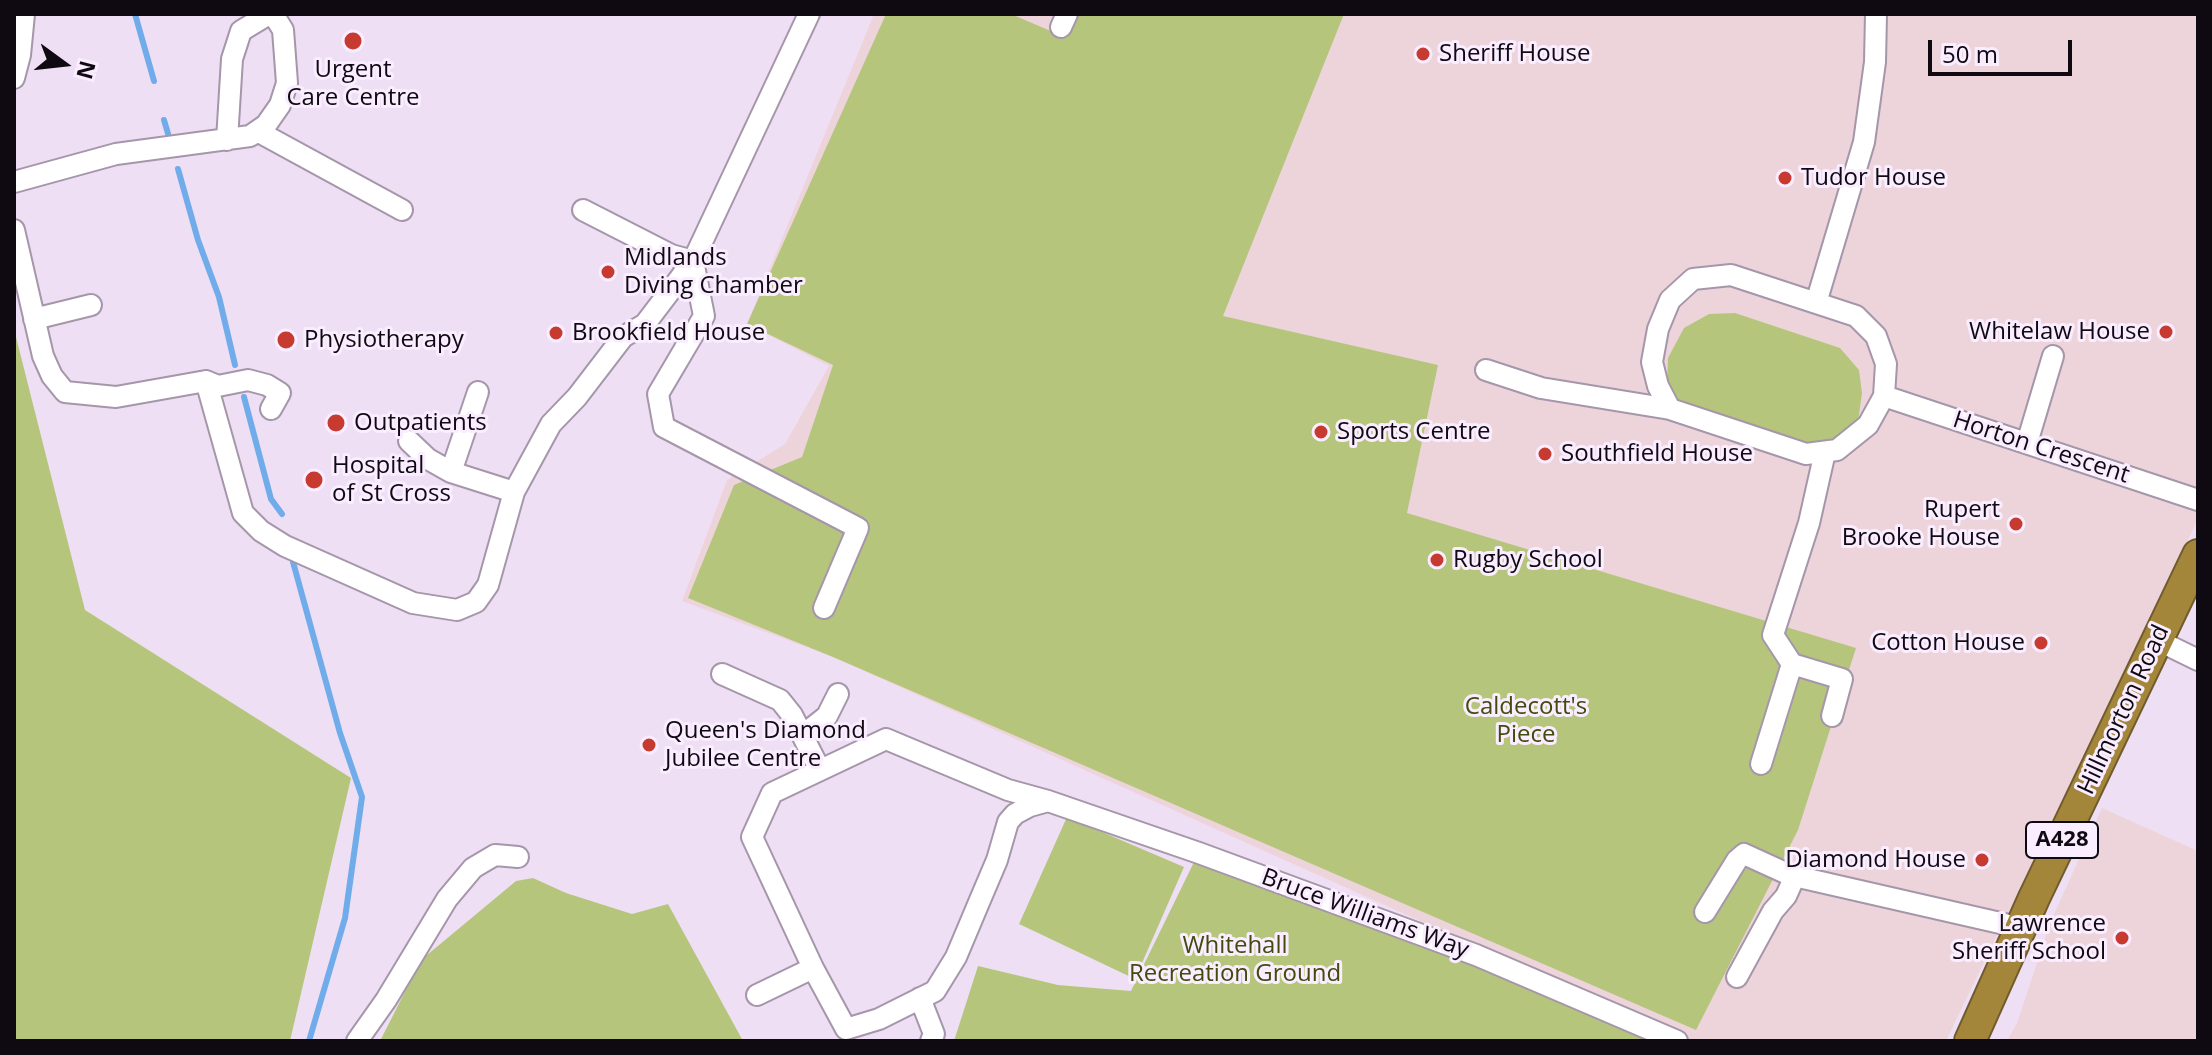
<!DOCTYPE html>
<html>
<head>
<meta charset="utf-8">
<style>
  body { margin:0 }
  #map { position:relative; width:2212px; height:1055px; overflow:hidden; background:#efdff5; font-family:"Open Sans",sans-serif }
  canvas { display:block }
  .frame { position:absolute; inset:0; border:16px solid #0f0a11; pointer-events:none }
  .north { position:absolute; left:24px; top:24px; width:80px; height:80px; -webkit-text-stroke:6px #faedff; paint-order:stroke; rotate:105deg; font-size:22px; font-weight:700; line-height:32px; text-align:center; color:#0f0a11 }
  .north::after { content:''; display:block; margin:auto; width:28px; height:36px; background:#0f0a11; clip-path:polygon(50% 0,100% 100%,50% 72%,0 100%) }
  .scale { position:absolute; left:1928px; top:40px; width:144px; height:36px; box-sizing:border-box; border:4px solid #0f0a11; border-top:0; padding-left:10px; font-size:24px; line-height:28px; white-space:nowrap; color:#0f0a11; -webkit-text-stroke:6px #faedff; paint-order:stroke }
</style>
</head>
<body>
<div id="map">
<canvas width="2212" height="1055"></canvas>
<div class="frame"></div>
<div class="north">N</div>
<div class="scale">50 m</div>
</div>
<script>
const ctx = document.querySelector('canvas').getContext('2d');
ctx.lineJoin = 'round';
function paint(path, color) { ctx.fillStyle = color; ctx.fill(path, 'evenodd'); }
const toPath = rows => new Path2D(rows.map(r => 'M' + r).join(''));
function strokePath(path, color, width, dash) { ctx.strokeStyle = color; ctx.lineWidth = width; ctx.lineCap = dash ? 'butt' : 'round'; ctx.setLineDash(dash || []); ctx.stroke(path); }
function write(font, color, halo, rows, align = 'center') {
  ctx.font = font + ' "Open Sans",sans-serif'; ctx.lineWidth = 6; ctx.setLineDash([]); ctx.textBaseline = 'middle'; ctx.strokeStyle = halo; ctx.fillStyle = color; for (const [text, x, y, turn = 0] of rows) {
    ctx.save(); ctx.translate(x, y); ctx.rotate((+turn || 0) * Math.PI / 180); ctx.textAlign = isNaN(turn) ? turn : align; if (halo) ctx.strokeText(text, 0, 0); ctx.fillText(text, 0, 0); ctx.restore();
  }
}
paint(toPath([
  [874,14,2198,14,2198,519,1946,1041,1687,1041,833,657,682,601,727,480,785,444,829,366,747,324],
  [2102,808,2198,851,2198,1041,2007,1041,2017,1023,2050,923]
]), '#edd4db');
paint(toPath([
  [886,14,1011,14,1067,38,1079,14,1344,14,1223,316,1438,365,1407,513,1856,648,1798,830,1696,1030,833,657,688,598,734,485,802,457,833,365,747,324],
  [1735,313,1840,348,1859,370,1862,393,1858,422,1826,458,1674,408,1667,385,1668,358,1684,328,1709,314],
  [14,329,85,610,351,778,290,1041,14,1041],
  [1067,817,1184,867,1135,979,1019,924],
  [1195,860,1476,966,1649,1041,954,1041,978,966,1058,985,1131,991],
  [533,878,566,893,632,914,668,904,743,1041,380,1041,421,960,516,881]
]), '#b5c67c');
strokePath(toPath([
  [135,14,154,81],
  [164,120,169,137],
  [178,169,198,240,219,297,235,365],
  [244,397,271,499,282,514],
  [293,562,340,733,362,797,345,918,309,1041]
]), '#71acea', 6);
const minor = toPath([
  [1061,27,1067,14],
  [14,78,20,55,24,14],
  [257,131,402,210],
  [227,140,232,59,241,31,269,14],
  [14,182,116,154,250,136,266,125,280,105,287,83,283,30,273,14],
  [583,210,671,255,693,261],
  [14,230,43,356,52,376,65,392,116,397,206,381,218,386,248,380,267,385,280,393,271,409],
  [693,261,704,316,658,394,664,427,858,528,824,608],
  [1731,275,1856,316,1876,336,1886,364,1884,396,1868,425,1837,450,1806,454,1670,409,1658,386,1652,362,1658,329,1670,300,1693,279,1731,275],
  [1816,303,1864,142,1875,62,1876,14],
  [34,319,91,305],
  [1486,370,1541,388,1670,409],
  [206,381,243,513,261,531,285,546,413,603,457,610,476,602,488,585,514,492,551,424,577,397,623,337,645,324,693,261,809,14],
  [1884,396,2198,500],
  [409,441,428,459,451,472,514,492],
  [2027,443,2053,356],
  [1825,452,1809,523,1773,635,1792,664,1842,679,1832,716],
  [451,472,478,392],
  [2157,640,2198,660],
  [722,674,780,700,792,715,820,770],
  [803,735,827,716,838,694],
  [886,739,1008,790,1048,801,1030,806,1015,814,1008,822,997,860,980,900,956,957,935,991,879,1019,846,1029,813,968,752,837,772,793,886,739],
  [1761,764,1792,664],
  [1048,801,1199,853,1476,955,1677,1041],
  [1705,912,1737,860,1744,854,1790,875,2022,928],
  [1737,977,1773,911,1786,896,1795,876],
  [757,995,813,968],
  [920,998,934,1034,931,1041],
  [357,1041,386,1000,447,899,473,868,495,855,518,857]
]);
const highway = toPath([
  [1970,1041,2034,898,2198,555]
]);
strokePath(minor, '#a596aa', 24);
strokePath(highway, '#705b2c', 34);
strokePath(minor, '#fff', 20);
strokePath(highway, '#a4863b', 30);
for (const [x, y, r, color] of [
  [353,41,10,"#c73a30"],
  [1423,54,8,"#c73a30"],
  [1785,178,8,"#c73a30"],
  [608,272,8,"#c73a30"],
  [2166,332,8,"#c73a30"],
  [556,333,8,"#c73a30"],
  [286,340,10,"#c73a30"],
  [336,423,10,"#c73a30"],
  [1321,432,8,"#c73a30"],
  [1545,454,8,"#c73a30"],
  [314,480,10,"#c73a30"],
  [2016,524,8,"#c73a30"],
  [1437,560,8,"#c73a30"],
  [2041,643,8,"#c73a30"],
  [649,745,8,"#c73a30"],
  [1982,860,8,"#c73a30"],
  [2122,938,8,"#c73a30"]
]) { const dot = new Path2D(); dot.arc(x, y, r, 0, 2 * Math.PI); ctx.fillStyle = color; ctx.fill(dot); strokePath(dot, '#faedff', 3); }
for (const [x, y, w] of [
  [2062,840,72]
]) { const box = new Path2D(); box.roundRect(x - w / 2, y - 18, w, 36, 6); ctx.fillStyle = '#faedff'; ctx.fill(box); strokePath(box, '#0f0a11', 2); }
write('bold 22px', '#0f0a11', null, [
  ["A428",2062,840]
]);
write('24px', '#0f0a11', '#faedff', [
  ["Sheriff House",1439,54],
  ["Urgent",353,70,"center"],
  ["Care Centre",353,98,"center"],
  ["Tudor House",1801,178],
  ["Midlands",624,258],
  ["Diving Chamber",624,286],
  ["Whitelaw House",2150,332,"right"],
  ["Brookfield House",572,333],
  ["Physiotherapy",304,340],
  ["Outpatients",354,423],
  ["Sports Centre",1337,432],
  ["Southfield House",1561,454],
  ["Hospital",332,466],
  ["of St Cross",332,494],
  ["Rupert",2000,510,"right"],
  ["Brooke House",2000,538,"right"],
  ["Rugby School",1453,560],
  ["Cotton House",2025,643,"right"],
  ["Queen's Diamond",665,731],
  ["Jubilee Centre",665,759],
  ["Diamond House",1966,860,"right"],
  ["Lawrence",2106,924,"right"],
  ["Sheriff School",2106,952,"right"]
], 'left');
write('24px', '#0f0a11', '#faedff', [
  ["Horton Crescent",2041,448,18],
  ["Hillmorton Road",2124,710,-65],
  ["Bruce Williams Way",1365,914,20]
]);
write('24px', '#404b0d', '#faedff', [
  ["Caldecott's",1526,707],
  ["Piece",1526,735],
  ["Whitehall",1235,946],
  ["Recreation Ground",1235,974]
]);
</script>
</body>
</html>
